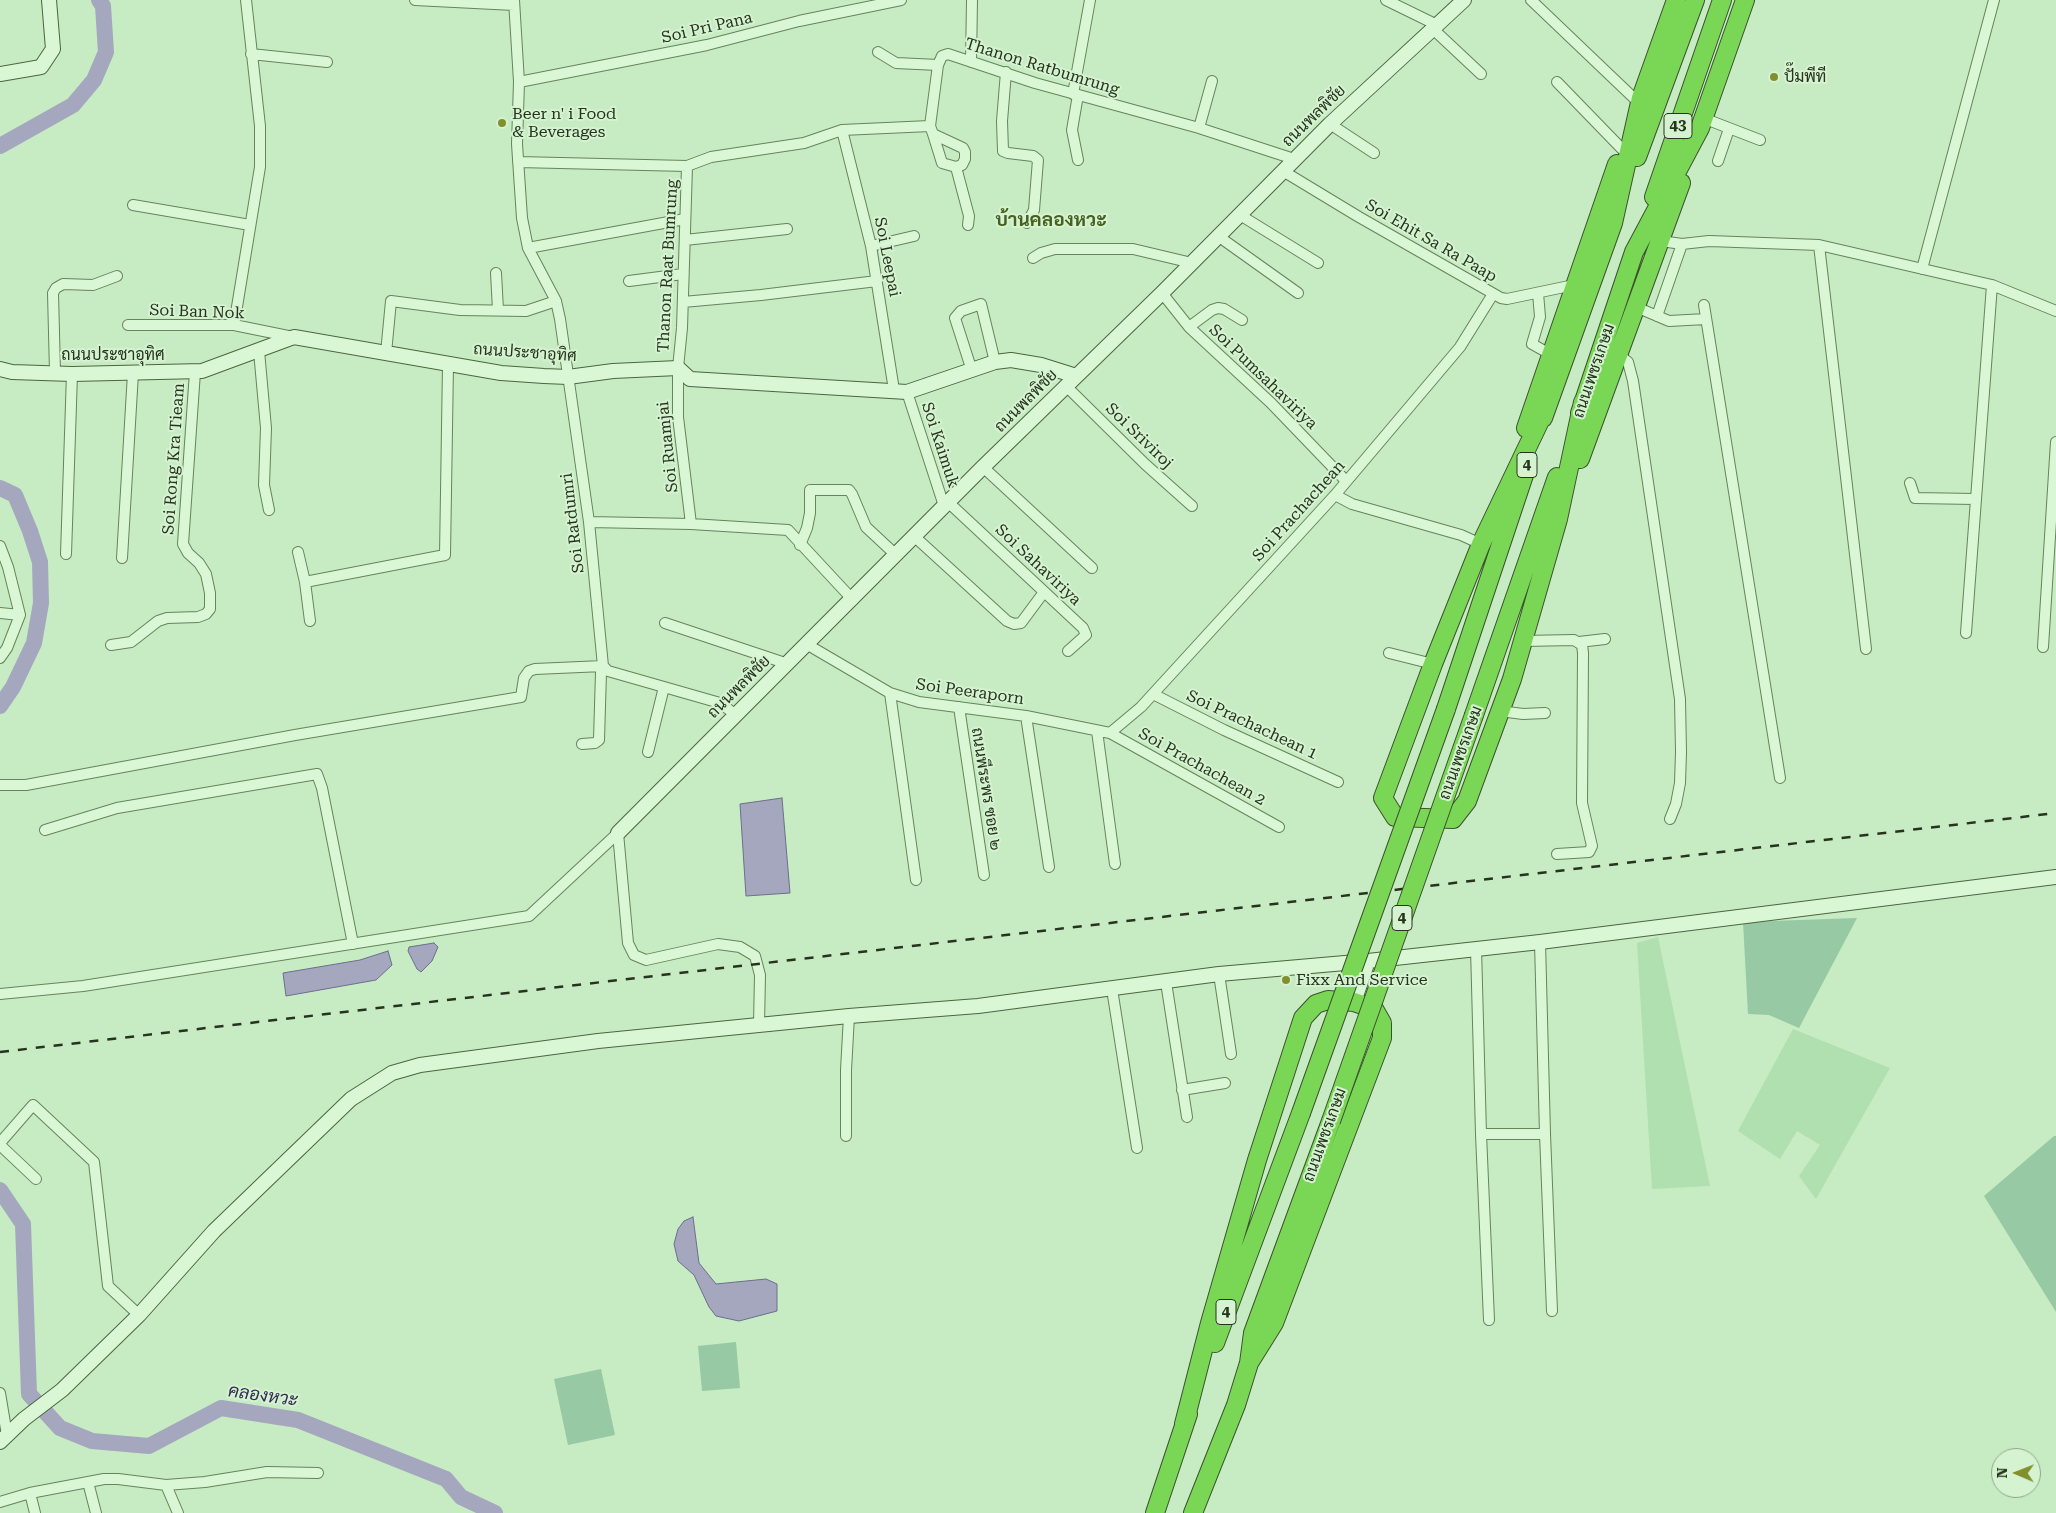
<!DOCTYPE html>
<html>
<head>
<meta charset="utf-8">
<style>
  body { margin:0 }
  #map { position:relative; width:2056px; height:1513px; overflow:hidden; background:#c7ebc2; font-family:"Roboto Serif",serif }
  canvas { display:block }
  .north { position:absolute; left:1991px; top:1448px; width:50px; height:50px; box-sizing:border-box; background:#d5f3d1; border:1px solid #8fa789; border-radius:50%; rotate:271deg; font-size:14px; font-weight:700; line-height:20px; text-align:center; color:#26341d }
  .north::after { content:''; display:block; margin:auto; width:18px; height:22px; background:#81902d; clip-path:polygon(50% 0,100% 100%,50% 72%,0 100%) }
</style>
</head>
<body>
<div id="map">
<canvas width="2056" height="1513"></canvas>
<div class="north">N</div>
</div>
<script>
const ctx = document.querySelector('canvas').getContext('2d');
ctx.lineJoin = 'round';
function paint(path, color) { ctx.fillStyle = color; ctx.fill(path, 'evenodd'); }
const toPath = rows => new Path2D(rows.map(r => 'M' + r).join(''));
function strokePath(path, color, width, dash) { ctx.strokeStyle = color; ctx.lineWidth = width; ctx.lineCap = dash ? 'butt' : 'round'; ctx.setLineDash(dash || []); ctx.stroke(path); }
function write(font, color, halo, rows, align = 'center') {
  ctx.font = font + ' "Roboto Serif",Sarabun,serif'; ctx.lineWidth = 4; ctx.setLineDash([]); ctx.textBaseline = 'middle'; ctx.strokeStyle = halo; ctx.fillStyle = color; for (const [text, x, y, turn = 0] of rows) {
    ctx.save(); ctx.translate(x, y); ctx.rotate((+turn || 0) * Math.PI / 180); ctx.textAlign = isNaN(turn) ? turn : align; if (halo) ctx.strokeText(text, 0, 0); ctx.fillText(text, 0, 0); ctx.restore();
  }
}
paint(toPath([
  [1658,937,1710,1186,1652,1189,1637,943],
  [1793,1029,1890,1068,1816,1199,1799,1176,1820,1145,1797,1131,1780,1159,1738,1131]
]), '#b0e0af');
paint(toPath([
  [1857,918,1799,1028,1769,1015,1748,1014,1743,922],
  [2054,1136,2056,1136,2056,1312,1984,1196],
  [736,1342,740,1388,702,1391,698,1346],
  [601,1369,615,1435,568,1445,554,1379]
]), '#96c9a4');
const water = toPath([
  [782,798,790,893,746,896,740,804,782,798],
  [434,943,438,947,432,961,421,972,417,969,408,951,409,947,434,943],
  [388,951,392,965,376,980,286,996,283,973,360,960,388,951],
  [693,1217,699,1263,716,1284,766,1279,777,1284,777,1311,739,1321,716,1316,709,1307,694,1275,678,1261,674,1244,678,1229,684,1221,693,1217]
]);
paint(water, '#a4a7be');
strokePath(water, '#6c6e8b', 1);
strokePath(toPath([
  [0,146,73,105,94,80,106,52,103,6,99,0],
  [0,488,15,495,30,531,40,562,41,603,34,643,13,687,0,706],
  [0,1190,23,1224,29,1394,60,1428,92,1441,149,1446,221,1408,298,1420,446,1479,461,1497,495,1513]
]), '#a4a7be', 16);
const street = toPath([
  [415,0,514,5],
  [514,0,519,82,517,144,522,218,528,248,556,301,560,319,589,522,603,666,601,672,599,740,595,743,582,744],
  [1386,0,1437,25],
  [1531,0,1639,103],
  [1433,29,1481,74],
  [878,52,896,63,938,65],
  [251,54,327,62],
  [971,62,972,0],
  [1006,72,1002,121,1003,151,1008,153,1033,156,1038,160,1034,210,1027,223],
  [519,82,707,45,799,21,901,0],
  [1557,82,1622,149],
  [1073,94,1090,0],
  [1703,118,1760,140],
  [1330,124,1374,153],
  [930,126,933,134,963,148,965,152,965,159,962,165,956,167,969,216,968,225],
  [1199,128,1212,81],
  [842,130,871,246,894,390],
  [933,134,942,163,956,167],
  [1078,160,1072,130,1078,95],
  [1718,161,1729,129],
  [518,162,687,166,711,157,804,143,842,130,930,126,938,65,942,56,948,54,1035,83,1199,128,1294,159],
  [687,166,682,328,678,368,678,417,691,524],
  [1283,171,1359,217,1501,298,1507,299,1574,285],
  [133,205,250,225],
  [1240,215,1318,263],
  [1218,236,1298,293],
  [685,240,787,229],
  [1661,241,1682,244,1709,241,1819,245,1992,285,2056,311],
  [1819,245,1866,649],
  [871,246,914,236],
  [528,248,685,219],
  [1033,258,1041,253,1055,249,1133,249,1192,263],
  [1922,269,1994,0],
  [496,273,498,310],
  [629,281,683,274],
  [1162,293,1189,327,1271,403,1346,481],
  [1538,293,1540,317,1532,344,1550,354],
  [683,302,761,295,877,281],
  [1704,305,1780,778],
  [1636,307,1669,321,1706,319],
  [1657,316,1682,244],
  [128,325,234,325,293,337],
  [234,325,260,167,260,126,246,0],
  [1189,327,1212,310,1218,308,1224,309,1242,320],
  [259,351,266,428,264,485,269,510],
  [386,353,391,301,460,310,526,311,556,301],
  [1619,355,1628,362,1633,381,1680,699,1681,752,1680,783,1676,804,1670,819],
  [972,371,955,318,961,311,981,304,995,362],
  [55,372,53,293,56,288,63,284,93,285,117,276],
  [1066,386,1145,464,1192,506],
  [907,392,944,506],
  [983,467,1092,568],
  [1910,483,1915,498,1975,499],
  [1335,495,1352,504,1461,535,1481,544],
  [948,502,1083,628,1086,635,1068,651],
  [589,522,691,524,788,530,853,600],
  [915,537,1007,621,1014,624,1021,623,1044,592],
  [800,545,807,528,810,513,810,490,849,490,852,494,866,527,896,555],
  [0,546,8,567,20,615,7,648,0,658],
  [298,552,305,582,310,621],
  [66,554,72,374],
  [122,558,133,373],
  [305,582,445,555,448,365],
  [0,613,20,615],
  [665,623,788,664],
  [1966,633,1992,285],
  [1523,641,1574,640,1582,645,1583,653,1582,803,1592,846,1589,852,1557,854],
  [1579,642,1605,639],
  [111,645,131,642,158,621,167,618,198,617,206,614,210,609,210,593,206,574,199,563,188,553,183,544,195,372],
  [808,645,890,693,919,702,1026,716,1110,733,1279,827],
  [2043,647,2056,442],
  [1389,653,1433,664],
  [890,693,916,880],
  [1153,694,1224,730,1338,782],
  [959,707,984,875],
  [1500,711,1523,714,1545,713],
  [1026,716,1049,867],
  [1097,731,1115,864],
  [1110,733,1141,707,1335,495,1460,347,1493,294],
  [648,752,664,687],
  [0,785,26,785,295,735,521,697,524,678,529,671,535,669,603,666,608,671,720,703,736,715],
  [45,830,117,808,317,774,322,788,353,944],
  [618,833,628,943,634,955,646,960,718,944,740,947,755,956,760,975,759,1025],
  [1540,942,1545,1134,1552,1311],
  [1476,948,1481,1134,1489,1320],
  [1219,974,1231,1054],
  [1166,982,1187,1117],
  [1112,989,1137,1148],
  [0,994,83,986,529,916,618,833],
  [1182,1090,1225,1083],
  [1481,1134,1545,1134],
  [846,1136,846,1070,849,1016],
  [0,1143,33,1105,94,1162,108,1286,139,1315],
  [0,1145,36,1179],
  [0,1393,7,1435],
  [88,1482,96,1513],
  [166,1485,178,1513],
  [30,1493,35,1513],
  [0,1502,30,1493,104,1479,118,1479,166,1485,205,1482,267,1472,318,1473]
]);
const secondary = toPath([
  [0,74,41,67,53,49,49,0],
  [0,369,12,372,72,374,202,371,294,337,501,373,544,376,568,377,613,371,678,368,690,379,907,392,995,362,1011,360,1041,365,1076,376],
  [618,833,983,467,1162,293,1330,124,1464,0],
  [1354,1002,1368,961],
  [0,1442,24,1419,62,1390,139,1315,214,1231,351,1099,392,1073,420,1065,598,1041,849,1016,978,1006,1219,974,1368,961,1540,942,2056,877]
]);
const highway = toPath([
  [1637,157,1695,0],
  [1654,197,1722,0],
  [1546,408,1481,544,1433,664,1383,798,1395,817,1453,819,1467,801,1512,679,1558,519,1583,402],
  [1580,413,1634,252,1700,128,1745,0],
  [1543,418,1613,223,1641,98,1676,0],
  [1526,428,1617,164],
  [1580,459,1681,183],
  [1446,709,1526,469],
  [1474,715,1557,477],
  [1215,1343,1301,1113],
  [1184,1424,1210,1323,1257,1160,1303,1018,1316,1004,1328,1000,1354,1002,1374,1009,1382,1023,1382,1038,1274,1323,1249,1363],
  [1155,1513,1188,1414],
  [1193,1513,1236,1405,1249,1363,1253,1333,1331,1121]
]);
strokePath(street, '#67845a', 12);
strokePath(secondary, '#4b663d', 16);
strokePath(highway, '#3c522e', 20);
strokePath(street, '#d9f7d4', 10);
strokePath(secondary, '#d9f7d4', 14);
strokePath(highway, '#7ad756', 18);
strokePath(toPath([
  [0,1052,2056,813]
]), '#26341d', 2.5, [9, 9]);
const highwayBridge = toPath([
  [1301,1113,1446,709],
  [1331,1121,1474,715]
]);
strokePath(highwayBridge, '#3c522e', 20, []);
strokePath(highwayBridge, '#7ad756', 18);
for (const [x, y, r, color] of [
  [1774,77,5,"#81902d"],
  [502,123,5,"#81902d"],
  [1286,980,5,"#81902d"]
]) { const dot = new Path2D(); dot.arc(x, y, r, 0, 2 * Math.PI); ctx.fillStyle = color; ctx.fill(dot); strokePath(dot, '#d5f3d1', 2); }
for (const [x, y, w] of [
  [1678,126,28],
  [1527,465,20],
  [1402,918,20],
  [1226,1312,20]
]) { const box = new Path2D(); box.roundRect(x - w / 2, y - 12.5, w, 25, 4); ctx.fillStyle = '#d5f3d1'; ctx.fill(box); strokePath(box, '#26341d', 1); }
write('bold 15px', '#26341d', null, [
  ["43",1678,126],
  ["4",1527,465],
  ["4",1402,918],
  ["4",1226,1312]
]);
write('16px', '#26341d', '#d5f3d1', [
  ["Soi Pri Pana",707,28,-13],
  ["Thanon Ratbumrung",1042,67,17],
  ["ถนนพลพิชัย",1314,116,-44],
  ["Soi Ehit Sa Ra Paap",1431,241,30],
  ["Soi Leepai",887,257,79],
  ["Thanon Raat Bumrung",668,266,-87],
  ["Soi Ban Nok",197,312,2],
  ["ถนนประชาอุทิศ",525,353,4],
  ["ถนนประชาอุทิศ",113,355],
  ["ถนนเพชรเกษม",1594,371,-71],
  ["Soi Pumsahaviriya",1263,377,44],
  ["ถนนพลพิชัย",1026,401,-45],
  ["Soi Sriviroj",1139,436,44],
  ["Soi Kaimuk",940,445,72],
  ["Soi Ruamjai",668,447,-96],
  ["Soi Rong Kra Tieam",174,459,-86],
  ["Soi Prachachean",1299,511,-48],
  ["Soi Ratdumri",573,523,-97],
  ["Soi Sahaviriya",1038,565,43],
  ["ถนนพลพิชัย",739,687,-45],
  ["Soi Peeraporn",970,692,8],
  ["Soi Prachachean 1",1252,725,25],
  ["ถนนเพชรเกษม",1461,753,-70],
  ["Soi Prachachean 2",1202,767,29],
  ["ถนนพีระพร ซอย ๒",986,789,81],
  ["ถนนเพชรเกษม",1325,1135,-70]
]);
write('16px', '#26341d', '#d5f3d1', [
  ["ปั๊มพีที",1784,77],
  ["Beer n' i Food",512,114],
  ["& Beverages",512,132],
  ["Fixx And Service",1296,980]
], 'left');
write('italic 18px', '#312d54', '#d5f3d1', [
  ["คลองหวะ",263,1396,8]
]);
write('bold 19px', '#475f1f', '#d5f3d1', [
  ["บ้านคลองหวะ",1051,220]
]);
</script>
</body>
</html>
